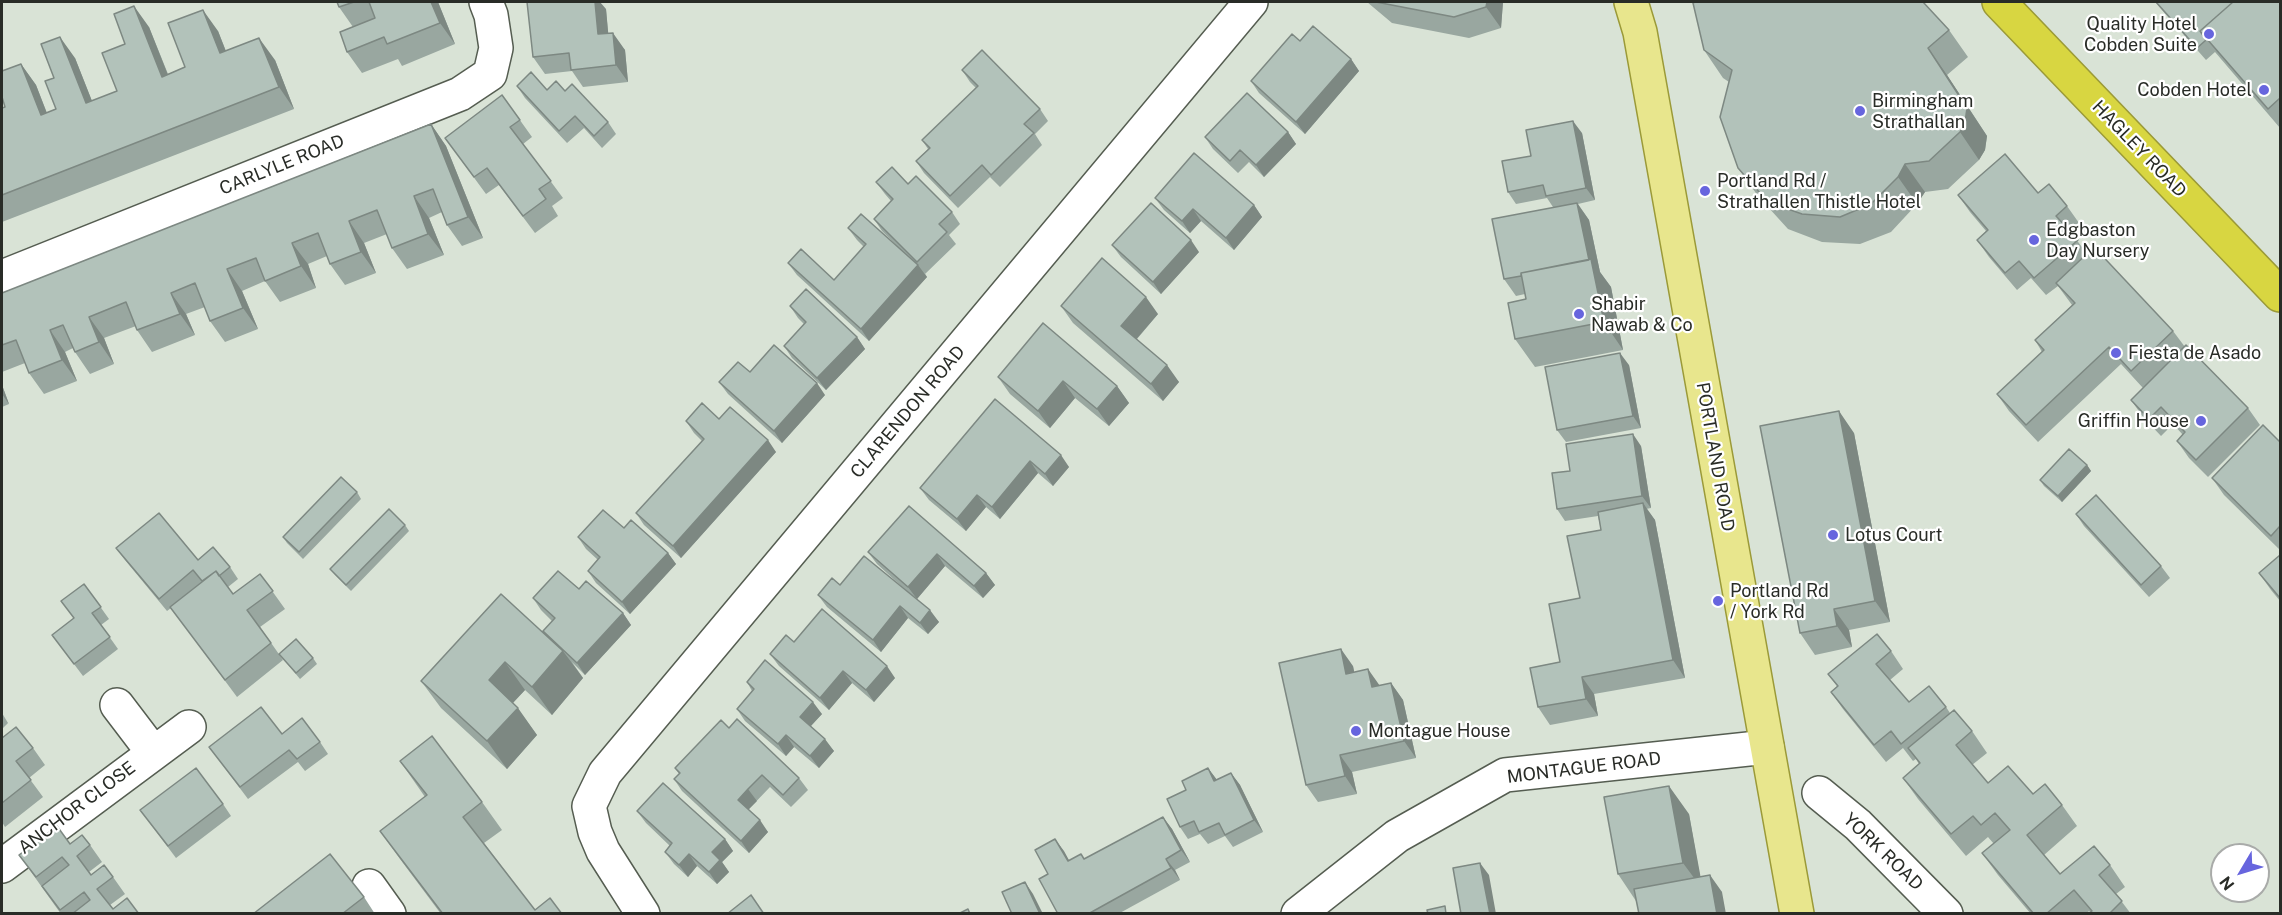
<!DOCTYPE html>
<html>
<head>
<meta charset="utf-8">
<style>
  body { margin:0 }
  #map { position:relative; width:2282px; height:915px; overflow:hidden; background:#d9e3d6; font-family:"Public Sans",sans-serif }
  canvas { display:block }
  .frame { position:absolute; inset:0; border:3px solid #292c27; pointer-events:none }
  .north { position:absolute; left:2210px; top:843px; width:60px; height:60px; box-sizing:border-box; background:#fff; border:2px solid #a9aba9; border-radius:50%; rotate:232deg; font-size:16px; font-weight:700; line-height:24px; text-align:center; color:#292c27 }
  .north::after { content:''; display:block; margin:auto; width:21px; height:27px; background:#6765de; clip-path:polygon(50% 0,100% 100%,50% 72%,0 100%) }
</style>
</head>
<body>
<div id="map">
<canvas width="2282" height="915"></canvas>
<div class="frame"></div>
<div class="north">N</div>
</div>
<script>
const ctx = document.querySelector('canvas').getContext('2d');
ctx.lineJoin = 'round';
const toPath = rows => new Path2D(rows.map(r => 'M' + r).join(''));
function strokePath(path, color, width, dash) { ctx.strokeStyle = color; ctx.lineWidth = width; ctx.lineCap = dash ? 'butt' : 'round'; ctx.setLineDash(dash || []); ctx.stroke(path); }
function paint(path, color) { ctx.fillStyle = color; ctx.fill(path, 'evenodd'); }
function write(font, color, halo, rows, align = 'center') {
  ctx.font = font + ' "Public Sans",sans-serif'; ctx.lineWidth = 4.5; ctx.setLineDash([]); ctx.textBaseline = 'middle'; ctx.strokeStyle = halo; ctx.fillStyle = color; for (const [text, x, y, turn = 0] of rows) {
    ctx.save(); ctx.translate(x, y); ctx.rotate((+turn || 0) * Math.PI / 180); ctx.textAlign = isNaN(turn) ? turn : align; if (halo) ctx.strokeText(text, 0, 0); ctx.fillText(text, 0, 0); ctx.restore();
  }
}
const minor = toPath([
  [2,277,460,94,490,74,496,48,491,15,486,2],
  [117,705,152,751],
  [1819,793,1858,825,1946,914],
  [2,866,189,727],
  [369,886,389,914],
  [643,914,603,851,595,832,589,806,605,773,1251,2],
  [1298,914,1397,836,1505,775,1767,747]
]);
const major = toPath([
  [1631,2,1640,32,1797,914]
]);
const highway = toPath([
  [1999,2,2280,295]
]);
strokePath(minor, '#555d51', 36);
strokePath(major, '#9b9a38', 36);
strokePath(highway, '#9b9a38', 36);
strokePath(minor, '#fff', 33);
strokePath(major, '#e8e68d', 33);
strokePath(highway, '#d8d641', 33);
paint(toPath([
  [337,2,438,2,455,44,402,66,398,59,362,73,347,52,353,27,339,7],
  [1367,2,1503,2,1501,28,1469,38,1392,23],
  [2155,2,2280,2,2280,128,2215,52,2206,60],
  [606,9,608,33,625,50,628,82,583,87,572,71,545,74,533,57],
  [149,27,168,74,185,67,218,31,226,51,275,60,294,109,2,222,2,108,5,107,21,64,36,85,47,113,56,109,54,78,75,58,92,101,117,91,125,44],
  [1949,30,1968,57,1947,75,1987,136,1985,150,1979,160,1948,189,1925,192,1917,204,1891,232,1860,244,1822,242,1788,229,1758,196,1738,168,1729,82,1723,78,1704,50],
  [1351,59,1359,71,1305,134,1259,93,1251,81],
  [962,70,1040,109,1048,121,1035,134,1042,145,1000,187,990,177,958,208,924,173,916,161,928,149,922,140,976,88,970,82],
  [517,86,565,91,608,122,616,134,602,148,584,128,567,143,525,98],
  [502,95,532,137,523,144,563,198,552,206,558,216,535,233,499,185,486,194,445,138],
  [431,124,446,146,483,238,462,246,447,225,442,212,429,218,444,255,407,269,392,248,387,234,364,243,376,273,345,285,330,264,327,256,308,264,316,288,280,302,265,281,242,291,258,329,225,342,210,321,205,307,186,314,195,335,152,352,137,330,136,326,104,338,114,364,90,374,75,352,73,348,65,352,77,381,44,394,29,373,25,363,2,372,2,293],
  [1288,132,1296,144,1264,177,1249,162,1238,173,1213,149,1205,137],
  [1582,133,1595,200,1578,204,1589,220,1600,272,1611,287,1623,350,1535,367,1515,339,1526,299,1525,294,1516,296,1504,279,1553,207,1547,198,1516,204,1508,192,1531,156],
  [876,182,908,184,952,212,960,224,949,235,956,244,925,274,924,272,927,277,869,341,797,275,788,263,834,280,864,247,857,240,848,228,898,247,882,231,874,219,891,201,885,194],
  [2038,193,2067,206,2079,223,2070,231,2087,254,2173,331,2185,347,2248,408,2260,425,2208,477,2189,458,2177,441,2183,435,2173,424,2161,436,2143,417,2131,400,2162,370,2143,388,2121,364,2038,442,2009,411,1997,394,2042,352,2035,340,2072,305,2058,286,2046,295,2031,278,2017,290,1989,257,1977,240,1986,231,1970,212,1958,195],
  [1155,198,1254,205,1262,217,1234,250,1201,221,1190,233,1164,210],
  [1112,245,1199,252,1161,294,1121,257],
  [790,306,857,337,865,349,826,390,792,358,784,346,804,324,798,318],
  [1061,306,1158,314,1137,339,1179,382,1163,401,1073,323],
  [1629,365,1641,428,1566,442,1557,430],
  [750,372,825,395,782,443,728,394,719,382],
  [998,377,1117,386,1129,403,1109,426,1075,398,1050,428,1010,394],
  [2,385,9,404,2,407],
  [995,399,1069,467,1053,486,1038,473,1000,519,986,507,966,531,929,500,920,488],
  [719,419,776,452,681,558,644,525,636,513,702,441,694,433,686,421],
  [1854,433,1890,622,1849,630,1852,647,1815,655,1800,633],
  [2280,442,2280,550,2224,495,2212,478],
  [1641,446,1651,508,1646,509,1655,520,1685,678,1594,694,1598,716,1550,725,1538,707,1560,662,1601,530,1598,516,1565,521,1557,509,1570,471],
  [2087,465,2091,471,2062,502,2044,486,2040,480],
  [357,492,361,499,303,559,287,543,283,537],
  [909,506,986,573,995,585,983,598,945,566,917,599,939,622,928,634,908,618,881,652,827,607,818,595,840,585,910,594,877,564,868,552],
  [2076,514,2161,566,2170,578,2149,597,2084,526],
  [405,525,409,531,351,591,335,575,330,569],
  [578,537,668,553,676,564,630,614,596,583,588,571,598,560,586,549],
  [116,548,198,560,230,567,238,579,228,587,233,594,260,574,285,609,260,627,283,660,237,697,171,608,167,611,125,560],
  [2280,555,2280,601,2271,590,2259,573],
  [84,584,109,619,101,625,118,649,83,676,52,635,74,618],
  [579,589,623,613,631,625,585,675,572,662,583,678,552,715,525,690,513,703,537,735,507,769,441,708,421,681,544,633,552,621,541,610,533,598],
  [794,642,895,678,874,702,852,683,829,710,779,666,770,654],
  [1891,651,1903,669,1890,680,1909,702,1946,707,1950,713,1972,731,1987,753,1972,765,1988,783,2033,794,2062,805,2077,826,2044,855,2060,874,2110,865,2125,887,2116,894,2131,914,2088,914,2090,912,2089,911,2086,914,2031,914,1998,875,1982,853,1994,844,1988,837,1966,856,1918,799,1903,778,1919,764,1916,759,1913,761,1903,748,1886,762,1843,709,1831,692,1837,686,1828,674],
  [279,654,313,658,317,664,300,679],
  [1353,666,1354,672,1379,686,1391,683,1403,700,1416,758,1352,772,1357,794,1318,802,1306,785],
  [747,682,822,714,811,726,834,751,819,768,794,747,786,756,745,721,737,709,752,691],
  [2,713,8,723,2,729],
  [729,728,799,778,808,790,791,807,770,787,748,810,768,832,749,853,682,791,674,779,679,774,675,768],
  [282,734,320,742,328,754,305,771,298,762,248,799,209,747],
  [2,738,33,748,45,765,29,778,43,797,5,827,2,822],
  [400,761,482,802,502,830,484,843,535,910,562,914,441,914,400,859,380,831,425,797],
  [1208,768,1217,780,1231,773,1240,785,1263,832,1233,847,1225,836,1208,844,1200,834,1188,839,1180,827,1186,790],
  [223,804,231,816,176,858,140,810],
  [637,811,725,839,733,851,722,862,729,872,717,884,697,866,688,877,674,864,665,852,670,846,646,823],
  [1689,814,1700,877,1722,892,1636,901,1618,874],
  [1163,817,1172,829,1190,862,1175,870,1180,880,1118,914,1058,914,1048,874,1055,839,1069,861,1085,859],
  [70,844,90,845,102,862,89,872,91,875,113,877,125,894,110,905,113,909,139,914,61,914,19,855],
  [364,897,375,914,253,914]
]), '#99a7a0');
paint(toPath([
  [431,2,438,2,455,44,440,23],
  [590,2,600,2,606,9,610,52,598,34],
  [1487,2,1503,2,1501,28,1486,7],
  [134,6,149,27,177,98,162,77],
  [203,10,218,31,235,75,220,53],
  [613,33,625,50,628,82,616,65],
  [60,37,75,58,101,124,86,103],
  [259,38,275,60,294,109,279,87],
  [1928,48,1947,75,1987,136,1985,150,1979,160,1960,132],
  [1351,59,1359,71,1305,134,1296,122],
  [21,64,36,85,56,137,41,115],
  [1573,121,1582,133,1595,200,1586,188],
  [431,124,446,146,483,238,468,217],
  [1288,132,1296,144,1264,177,1256,165],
  [1905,164,1925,192,1917,204,1898,177],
  [414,196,429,218,444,255,428,234],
  [1577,203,1589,220,1600,272,1611,287,1623,350,1604,322,1589,262],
  [1254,205,1262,217,1234,250,1226,238],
  [1193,209,1201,221,1190,233,1182,221],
  [349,221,364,243,376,273,361,252],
  [1191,240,1199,252,1161,294,1153,282],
  [292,243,308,264,316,288,301,266],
  [918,265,927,277,869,341,861,329],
  [227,269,242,291,258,329,243,308],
  [171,293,186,314,195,335,180,314],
  [1146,297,1158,314,1133,343,1121,326],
  [89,317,104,338,114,364,99,342],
  [50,330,65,352,77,381,62,360],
  [857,337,865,349,826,390,817,378],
  [1620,353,1629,365,1641,428,1633,416],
  [1167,365,1179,382,1163,401,1151,384],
  [1063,381,1075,398,1050,428,1038,411],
  [817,383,825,395,782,443,774,431],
  [2,385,9,404,2,394],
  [1117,386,1129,403,1109,426,1097,409],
  [1839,411,1854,433,1890,622,1875,601],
  [1633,434,1641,446,1651,508,1642,496],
  [768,440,776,452,681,558,673,546],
  [1061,455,1069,467,1053,486,1045,474],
  [1030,461,1038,473,1000,519,992,507],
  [2087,465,2091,471,2062,502,2058,496],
  [977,495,986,507,966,531,957,519],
  [1643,503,1655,520,1685,678,1673,660],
  [668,553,676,564,630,614,622,602],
  [937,554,945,566,917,599,908,587],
  [986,573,995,585,983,598,974,586],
  [900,606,908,618,881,652,873,640],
  [1834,609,1849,630,1852,647,1837,626],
  [930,610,939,622,928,634,920,623],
  [623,613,631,625,585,675,577,663],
  [1341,649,1353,666,1358,691,1346,674],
  [563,651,583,678,552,715,532,687],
  [505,662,525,690,508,708,489,680],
  [887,666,895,678,874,702,866,690],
  [1368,669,1380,686,1372,687],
  [843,671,852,683,829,710,820,698],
  [1582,677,1594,694,1598,716,1586,699],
  [1391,683,1403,700,1416,758,1404,741],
  [813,702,822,714,808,729,800,717],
  [518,708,537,735,507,769,487,741],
  [786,735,794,747,786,756,778,744],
  [825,739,834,751,819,768,810,756],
  [1340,755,1352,772,1357,794,1345,776],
  [1208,768,1217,780,1214,781],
  [1231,773,1240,785,1263,832,1254,820],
  [1669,786,1689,814,1703,890,1683,863],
  [748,789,757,801,746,812,738,800],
  [1163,817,1172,829,1190,862,1181,850],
  [760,820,768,832,749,853,741,841],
  [725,839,733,851,722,862,729,872,717,884,709,872,712,852],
  [1055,839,1064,851,1076,873,1068,861],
  [689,854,697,866,688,877,679,865],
  [1166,859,1175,870,1180,880,1171,868],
  [1480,863,1489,875,1496,914,1490,914],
  [1710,875,1722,892,1726,914,1717,914],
  [1025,882,1033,894,1043,914,1040,914]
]), '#7d8882');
const building = toPath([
  [337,2,354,2,339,7,337,2],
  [369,2,431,2,440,23,387,44,384,37,347,52,340,32,375,18,369,2],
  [527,2,595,2,598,34,613,33,616,65,571,70,569,53,533,57,527,2],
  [1376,2,1487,2,1486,7,1454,17,1376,2],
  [1695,2,1923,2,1949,30,1928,48,1967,108,1965,122,1960,132,1929,161,1905,164,1898,177,1871,204,1840,217,1802,214,1768,202,1738,168,1720,117,1732,70,1704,50,1693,3,1695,2],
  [2156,2,2233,2,2200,31,2206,40,2197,48,2156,2],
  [2233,2,2280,2,2280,98,2268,109,2200,31,2233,2],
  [134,6,162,77,185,67,168,23,203,10,220,53,259,38,279,87,2,195,2,108,5,107,2,97,2,71,21,64,41,115,56,109,45,81,54,78,41,44,60,37,86,103,117,91,102,53,125,44,114,14,134,6],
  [1313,26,1351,59,1296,122,1251,81,1292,34,1300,41,1313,26],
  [982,50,1040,109,1024,124,1034,133,1006,160,991,175,982,165,950,196,916,161,930,148,922,140,978,86,962,70,982,50],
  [531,72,547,90,556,81,565,91,572,84,608,122,594,136,575,116,559,131,517,86,531,72],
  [1247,93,1288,132,1256,165,1240,150,1230,161,1205,137,1247,93],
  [502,95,520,120,510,127,551,181,539,189,546,199,523,216,487,168,474,177,445,138,502,95],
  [1573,121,1586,188,1546,196,1543,185,1508,192,1502,161,1531,156,1526,130,1573,121],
  [431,124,468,217,447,225,433,189,414,196,428,234,392,248,377,210,349,221,361,252,330,264,318,233,292,243,301,266,265,281,256,258,227,269,243,308,210,321,195,283,171,293,180,314,137,330,126,302,89,317,99,342,75,352,63,325,50,330,62,360,29,373,16,340,2,345,2,293,431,124],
  [1194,153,1254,205,1226,238,1193,209,1182,221,1155,198,1194,153],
  [2005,154,2038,193,2049,184,2067,206,2056,216,2078,240,2034,278,2019,261,2005,273,1977,240,1988,230,1958,195,2005,154],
  [892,167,908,184,916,176,952,212,939,224,947,232,917,262,874,219,893,199,876,182,892,167],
  [1151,203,1191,240,1153,282,1112,245,1151,203],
  [1577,203,1589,260,1521,273,1521,276,1504,279,1492,219,1577,203],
  [861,214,918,265,861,329,788,263,801,249,834,280,866,244,848,228,861,214],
  [2094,247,2173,331,2131,371,2109,347,2026,425,1997,394,2044,350,2035,340,2075,303,2056,283,2094,247],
  [1102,258,1146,297,1121,326,1167,365,1151,384,1061,306,1102,258],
  [1591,259,1604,322,1515,339,1508,303,1526,299,1521,273,1591,259],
  [806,289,857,337,817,378,784,346,806,322,790,306,806,289],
  [1043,323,1117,386,1097,409,1063,381,1038,411,998,377,1043,323],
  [774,345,817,383,774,431,719,382,738,362,750,372,774,345],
  [2186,345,2248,408,2196,460,2177,441,2185,432,2161,407,2149,419,2131,400,2186,345],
  [1620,353,1633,416,1557,430,1545,367,1620,353],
  [995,399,1061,455,1045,474,1030,461,992,507,977,495,957,519,920,488,995,399],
  [702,403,719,419,730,407,768,440,673,546,636,513,704,439,686,421,702,403],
  [1839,411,1875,601,1834,609,1837,626,1800,633,1760,426,1839,411],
  [2263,425,2280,442,2280,526,2271,536,2212,478,2263,425],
  [1633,434,1642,496,1557,509,1552,473,1570,471,1566,444,1633,434],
  [2069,449,2087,465,2058,496,2040,480,2069,449],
  [341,477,357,492,299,552,283,537,341,477],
  [2096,495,2161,566,2141,585,2076,514,2096,495],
  [1643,503,1673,660,1582,677,1586,699,1538,707,1530,668,1560,662,1549,604,1580,598,1567,536,1601,530,1598,512,1643,503],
  [909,506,986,573,974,586,937,554,908,587,868,552,909,506],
  [389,509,405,525,346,585,330,569,389,509],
  [603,510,624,528,631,520,668,553,622,602,588,571,600,557,578,537,603,510],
  [159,513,198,560,213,547,230,567,219,576,216,571,202,581,193,570,159,599,116,548,159,513],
  [2280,555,2280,598,2259,573,2280,555],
  [864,556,930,610,920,623,900,606,873,640,818,595,832,578,840,585,864,556],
  [216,571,233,594,260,574,273,591,247,610,271,643,225,680,170,607,216,571],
  [558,571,579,589,586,581,623,613,577,663,543,631,555,618,533,598,558,571],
  [84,584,101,607,92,613,110,637,74,664,52,635,74,618,61,601,84,584],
  [501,594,563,651,532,687,505,662,489,680,518,708,487,741,421,681,501,594],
  [822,609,887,666,866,690,843,671,820,698,770,654,786,635,794,642,822,609],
  [1877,634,1891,651,1876,664,1909,702,1929,686,1946,707,1901,744,1891,731,1874,745,1831,692,1838,686,1828,674,1877,634],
  [296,639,313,658,296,673,279,654,296,639],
  [1341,649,1346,674,1368,669,1372,687,1391,683,1404,741,1340,755,1345,776,1306,785,1279,663,1341,649],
  [765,660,813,702,800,717,825,739,810,756,786,735,778,744,737,709,754,689,747,682,765,660],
  [261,707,282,734,302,718,320,742,297,759,289,750,240,787,209,747,261,707],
  [1954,710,1972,731,1956,745,1988,783,2008,766,2033,794,2045,784,2062,805,2027,835,2060,874,2094,846,2110,865,2099,875,2122,901,2109,914,2088,914,2092,911,2074,890,2046,914,2034,914,1982,853,2010,830,1995,813,1981,825,1973,816,1951,834,1903,778,1920,763,1908,748,1954,710],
  [737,719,799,778,783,795,762,775,748,789,738,800,760,820,741,841,674,779,680,773,675,768,721,720,729,728,737,719],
  [16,727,33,748,16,761,31,780,2,803,2,738,16,727],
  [432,736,482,802,463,817,535,910,550,898,562,914,443,914,380,831,427,795,400,761,432,736],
  [196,768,223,804,168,846,140,810,196,768],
  [1208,768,1214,781,1231,773,1254,820,1225,835,1219,823,1199,832,1194,821,1180,827,1167,799,1186,790,1182,781,1208,768],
  [663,783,725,839,712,852,720,860,709,872,689,854,679,865,665,852,672,843,637,811,663,783],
  [1669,786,1683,863,1618,874,1604,797,1669,786],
  [1163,817,1181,850,1166,859,1171,868,1088,914,1058,914,1039,879,1048,874,1035,850,1055,839,1068,861,1081,854,1084,859,1163,817],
  [57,826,70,844,82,835,90,845,77,856,91,875,104,865,113,877,97,889,113,909,127,898,139,914,72,914,90,900,84,892,60,910,42,886,69,865,62,857,36,877,19,855,57,826],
  [330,854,364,897,342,914,253,914,330,854],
  [1480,863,1490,914,1461,914,1453,868,1480,863],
  [1710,875,1717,914,1639,914,1634,889,1710,875],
  [1025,882,1040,914,1012,914,1002,892,1025,882],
  [751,895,764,914,727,914,751,895],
  [1445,906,1446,914,1428,914,1427,910,1445,906],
  [968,909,970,914,958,914,968,909]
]);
paint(building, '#b2c2ba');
strokePath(building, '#7d8882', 1.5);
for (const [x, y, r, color] of [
  [2209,34,6,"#6765de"],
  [2264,90,6,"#6765de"],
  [1860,111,6,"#6765de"],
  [1705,191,6,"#6765de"],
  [2034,240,6,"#6765de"],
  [1579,314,6,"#6765de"],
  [2116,353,6,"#6765de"],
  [2201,421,6,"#6765de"],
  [1833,535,6,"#6765de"],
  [1718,601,6,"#6765de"],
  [1356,731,6,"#6765de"]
]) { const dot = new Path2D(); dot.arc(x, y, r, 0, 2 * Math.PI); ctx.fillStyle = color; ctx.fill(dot); strokePath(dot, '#fff', 2); }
write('18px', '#292c27', '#fff', [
  ["Quality Hotel",2197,24,"right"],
  ["Cobden Suite",2197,45,"right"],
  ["Cobden Hotel",2252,90,"right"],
  ["Birmingham",1872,101],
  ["Strathallan",1872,122],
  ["Portland Rd /",1717,181],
  ["Strathallen Thistle Hotel",1717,202],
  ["Edgbaston",2046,230],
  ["Day Nursery",2046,251],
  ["Shabir",1591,304],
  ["Nawab & Co",1591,325],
  ["Fiesta de Asado",2128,353],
  ["Griffin House",2189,421,"right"],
  ["Lotus Court",1845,535],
  ["Portland Rd",1730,591],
  ["/ York Rd",1730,612],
  ["Montague House",1368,731]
], 'left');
write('18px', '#292c27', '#fff', [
  ["HAGLEY ROAD",2139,149,46],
  ["CARLYLE ROAD",282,165,-22],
  ["CLARENDON ROAD",908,412,-50],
  ["PORTLAND ROAD",1715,457,80],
  ["MONTAGUE ROAD",1584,768,-7],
  ["ANCHOR CLOSE",77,808,-37],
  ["YORK ROAD",1883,852,44]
]);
</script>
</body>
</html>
